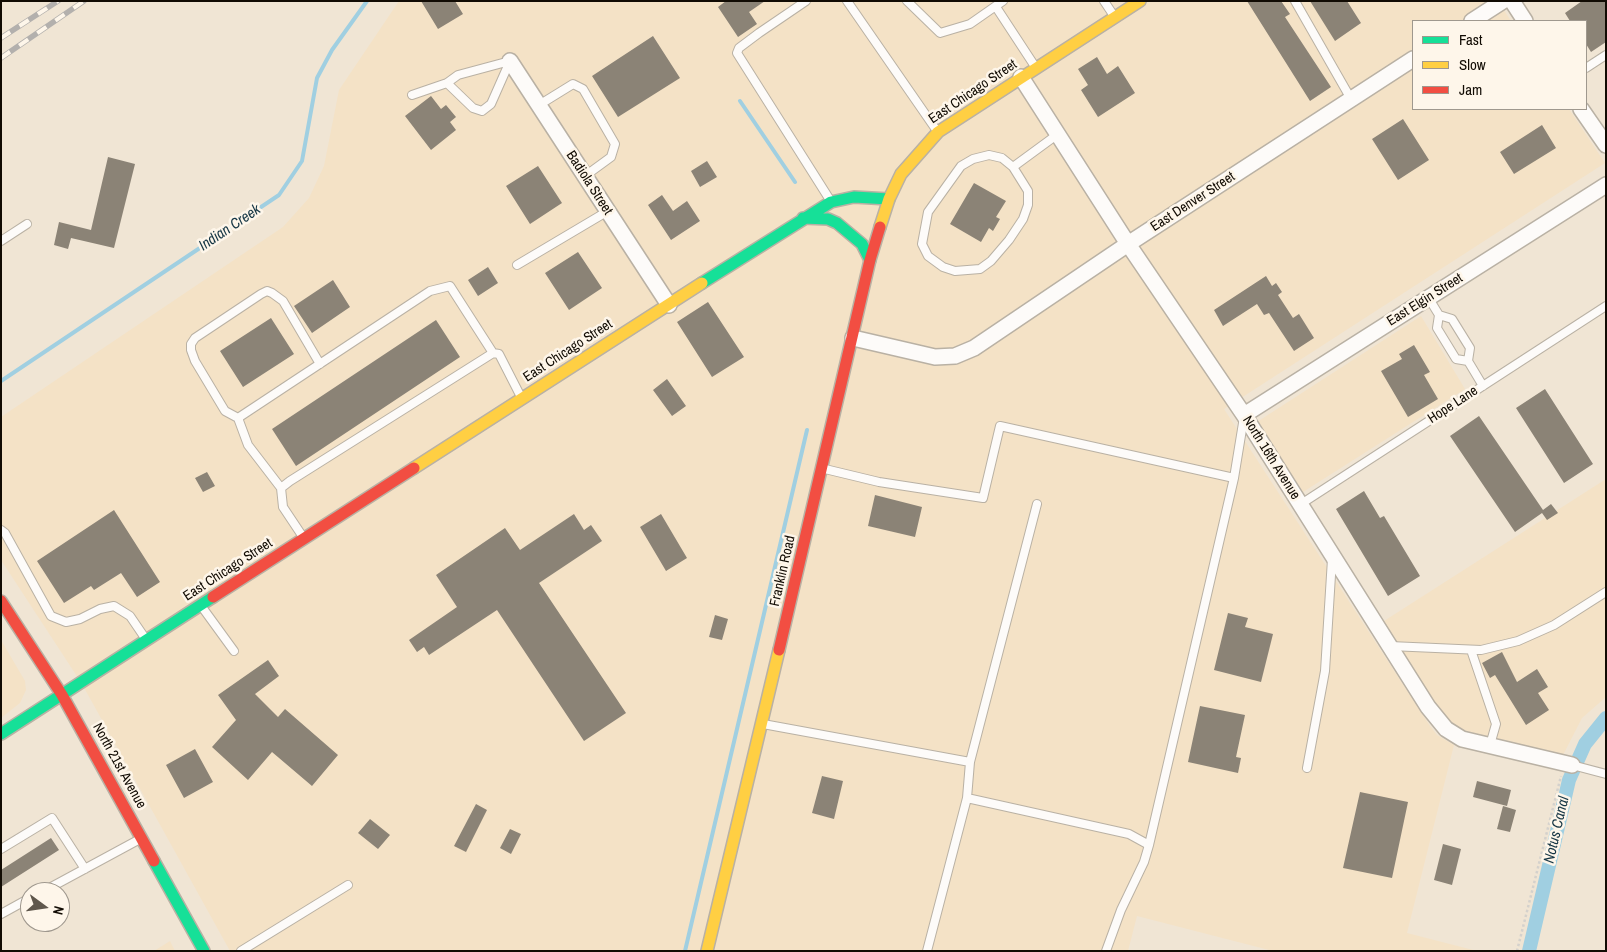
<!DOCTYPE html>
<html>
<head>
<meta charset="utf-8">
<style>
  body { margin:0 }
  #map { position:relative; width:1607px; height:952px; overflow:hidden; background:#f0e5d4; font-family:"Archivo Narrow",sans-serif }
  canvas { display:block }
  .frame { position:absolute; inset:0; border:2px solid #110b03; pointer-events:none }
  .legend { position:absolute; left:1412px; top:20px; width:175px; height:90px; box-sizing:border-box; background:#fef6ea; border:1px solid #9f988e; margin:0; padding:6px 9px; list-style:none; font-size:15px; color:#110b03 }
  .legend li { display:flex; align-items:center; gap:10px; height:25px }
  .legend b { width:25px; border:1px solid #9f988e }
  .north { position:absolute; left:20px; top:882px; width:50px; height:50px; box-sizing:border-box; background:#fef6ea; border:1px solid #9f988e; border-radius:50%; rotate:104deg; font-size:14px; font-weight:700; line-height:20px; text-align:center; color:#110b03 }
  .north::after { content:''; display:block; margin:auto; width:18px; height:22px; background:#5f574c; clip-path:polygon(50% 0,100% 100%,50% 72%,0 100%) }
</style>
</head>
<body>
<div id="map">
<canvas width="1607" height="952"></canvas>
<div class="frame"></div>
<ul class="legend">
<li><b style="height:6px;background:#16e098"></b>Fast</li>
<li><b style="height:6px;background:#ffcf43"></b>Slow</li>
<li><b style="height:6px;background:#f24e42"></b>Jam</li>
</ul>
<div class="north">N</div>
</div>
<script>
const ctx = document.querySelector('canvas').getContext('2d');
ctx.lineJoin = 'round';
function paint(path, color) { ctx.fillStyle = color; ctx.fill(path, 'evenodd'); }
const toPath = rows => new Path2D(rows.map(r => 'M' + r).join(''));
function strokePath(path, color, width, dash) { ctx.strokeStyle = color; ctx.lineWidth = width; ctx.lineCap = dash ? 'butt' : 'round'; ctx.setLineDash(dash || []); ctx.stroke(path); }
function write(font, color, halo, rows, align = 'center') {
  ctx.font = font + ' "Archivo Narrow",sans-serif'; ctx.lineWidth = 5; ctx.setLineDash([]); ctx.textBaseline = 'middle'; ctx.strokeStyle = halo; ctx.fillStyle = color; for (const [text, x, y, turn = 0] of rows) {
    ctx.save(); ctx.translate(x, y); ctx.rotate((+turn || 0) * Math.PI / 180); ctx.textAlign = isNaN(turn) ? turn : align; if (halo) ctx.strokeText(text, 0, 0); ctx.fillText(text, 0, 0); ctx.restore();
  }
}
paint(toPath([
  [399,1,1498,1,1511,21,1413,21,1413,109,1569,109,1605,163,1224,409,1430,726,1437,735,1454,745,1407,933,1477,951,1273,951,1137,916,1128,951,230,951,82,684,1,560,1,417,283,227,309,198,324,166,339,90],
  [1421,316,1465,389,1303,492,1257,422],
  [1606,479,1606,697,1582,718,1562,757,1458,729,1446,720,1439,709,1384,621],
  [1,640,25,681,26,690,20,703,1,718],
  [170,941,175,951,154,951]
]), '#f4e2c6');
strokePath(toPath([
  [740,101,795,182],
  [1,381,279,195,302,161,317,78,332,50,367,1],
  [685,951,807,430]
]), '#a0cfe1', 4);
strokePath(toPath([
  [1529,951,1569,780,1585,744,1606,718]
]), '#a0cfe1', 14);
paint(toPath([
  [421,1,455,1,463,14,438,29],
  [726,1,765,1,749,12,757,24,738,37,718,7],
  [1247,1,1281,1,1290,14,1285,17,1331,87,1310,101],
  [1310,1,1347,1,1361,23,1335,41],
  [1582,1,1606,1,1606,42,1591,52,1586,44,1586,21,1570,21,1565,13],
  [653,36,680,78,618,117,592,76],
  [1097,57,1107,74,1118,66,1135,93,1098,117,1081,90,1088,85,1078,69],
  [431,96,441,109,446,105,456,117,450,122,456,130,431,150,405,116],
  [1403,119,1429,160,1398,180,1372,139],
  [1542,125,1556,148,1514,174,1500,152],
  [108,157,135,164,114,248,71,238,68,249,54,245,59,222,91,230],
  [707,161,717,177,700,187,691,171],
  [538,166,562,203,530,224,506,186],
  [974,183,1006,201,996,217,1000,219,993,231,989,228,981,242,950,224],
  [662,195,673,211,687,201,700,221,671,240,648,205],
  [578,252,602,288,569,310,545,273],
  [488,267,498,283,478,296,468,280],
  [1266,276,1272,286,1276,283,1282,292,1278,295,1293,318,1299,314,1314,338,1294,351,1269,313,1264,315,1257,304,1223,326,1214,310],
  [333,280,350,307,312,333,294,306],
  [708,302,744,357,712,377,677,322],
  [271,318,294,354,243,387,220,351],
  [436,320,460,357,296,466,272,429],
  [1414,345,1430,372,1424,375,1438,399,1408,417,1381,371,1402,359,1399,354],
  [667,379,686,406,672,416,653,390],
  [1545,389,1593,464,1564,483,1516,408],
  [1479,416,1543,510,1551,504,1558,513,1547,520,1542,513,1515,532,1450,436],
  [207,472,215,486,203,492,195,478],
  [1364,491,1380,518,1384,516,1420,576,1388,596,1336,509],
  [875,495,922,507,915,537,868,526],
  [114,510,160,582,137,597,121,573,94,590,91,586,64,603,37,561],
  [574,514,584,530,591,525,602,541,539,583,626,713,584,741,497,610,429,655,424,647,417,652,409,640,457,607,436,575,505,528,520,550],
  [661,514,687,558,666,571,640,527],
  [1228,613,1248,618,1245,627,1273,634,1261,682,1214,670],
  [715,615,728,619,722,640,709,637],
  [1502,652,1517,682,1537,669,1548,687,1538,693,1549,710,1526,725,1495,675,1490,678,1482,663],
  [268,660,279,676,255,694,278,717,285,709,338,755,312,786,272,752,248,780,212,747,236,720,218,695],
  [1200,706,1245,715,1236,757,1241,758,1238,773,1188,762],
  [195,749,213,782,184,798,166,765],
  [822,776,843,781,834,819,812,813],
  [1477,781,1511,790,1507,806,1473,797],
  [1360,792,1408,802,1392,878,1343,868],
  [476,804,487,810,466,852,454,846],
  [1503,806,1516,810,1510,832,1497,829],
  [370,819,390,835,378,849,358,833],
  [510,829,521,834,511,854,500,848],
  [51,838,59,850,1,887,1,870],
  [1443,844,1461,849,1452,885,1434,880]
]), '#8b8376');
const lane = toPath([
  [806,1,759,33,739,48,737,53,830,200],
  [847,1,937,131],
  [907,1,940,33,970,24,1003,1],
  [1104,1,1114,16],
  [1295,1,1351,99],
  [996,7,1036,68],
  [1586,68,1606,55],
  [447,83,473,108,482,111,491,104,510,61],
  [412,95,447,83,458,75,510,61],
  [539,105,573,84,583,89,615,144,611,157,585,176],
  [1013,167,1002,158,989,155,973,159,961,166,928,212,922,244,928,256,943,267,955,271,980,269,991,261,1009,240,1023,219,1028,205,1028,191,1013,167,1058,134],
  [1,241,27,224],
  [517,265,608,211],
  [1428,297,1439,315],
  [1468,361,1456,359,1437,328,1439,315,1452,319,1470,348,1468,361,1483,386],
  [238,418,225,411,195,361,191,350,191,344,195,338,261,294,267,291,272,293,283,301,320,364],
  [825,469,879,482,983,498,1000,426,1234,478],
  [281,488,248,445,238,418,430,291,450,286,493,353],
  [1301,504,1606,306],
  [1,530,5,533,51,616,66,622,80,619,100,609,114,606,130,616,145,638],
  [303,537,283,507,281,488,290,481,493,353,499,354,521,397],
  [202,607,234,651],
  [1390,646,1481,650,1518,641,1554,625,1606,592],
  [1471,650,1496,724,1490,745],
  [763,724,970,762,1037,504],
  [1572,765,1606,774],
  [1307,768,1325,671,1332,559],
  [967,798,1129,834,1149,845],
  [1,849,52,818,85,869],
  [42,892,140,839],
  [1,914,30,898],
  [241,951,348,885],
  [927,951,967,798,970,762],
  [1106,951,1121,910,1144,862,1149,845,1234,478,1244,417]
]);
const street = toPath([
  [1512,1,1525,21],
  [1472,21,1503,1],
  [510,61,669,305],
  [1021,77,1128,244,1244,415,1428,707,1446,729,1462,739,1572,765],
  [1581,109,1606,145],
  [853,338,935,357,955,356,974,348,1128,244,1413,59],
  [1244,415,1606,185]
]);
const fast = toPath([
  [803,218,828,219,837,223,862,244,870,260],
  [702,283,831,202,854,197,889,199],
  [1,734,213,597],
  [154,861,204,951]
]);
const slow = toPath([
  [880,227,889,199,901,174,938,132,1140,1],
  [414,468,702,283],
  [707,951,779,650]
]);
const jam = toPath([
  [213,597,414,468],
  [1,601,62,695,154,861],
  [779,650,870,260,880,227]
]);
strokePath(lane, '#b9b1a4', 10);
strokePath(street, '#b9b1a4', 18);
strokePath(fast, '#b9b1a4', 14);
strokePath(slow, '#b9b1a4', 14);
strokePath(jam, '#b9b1a4', 14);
strokePath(toPath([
  [1517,951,1561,776]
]), '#d4d1cc', 2.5, [2.5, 2.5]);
strokePath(lane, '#fdfbf9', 8);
strokePath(street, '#fdfbf9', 15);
strokePath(fast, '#16e098', 11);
strokePath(slow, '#ffcf43', 11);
strokePath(jam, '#f24e42', 11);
const rail = toPath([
  [1,38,58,1],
  [1,58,84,1]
]);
strokePath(rail, '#b3b0ad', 5.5);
strokePath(rail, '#fef6ea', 4, [11]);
write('14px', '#110b03', '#fef6ea', [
  ["East Chicago Street",973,92,-34],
  ["Badiola Street",589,183,57],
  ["East Denver Street",1193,202,-33],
  ["East Elgin Street",1425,300,-32],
  ["East Chicago Street",568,351,-33],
  ["Hope Lane",1453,405,-33],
  ["North 16th Avenue",1271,458,58],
  ["East Chicago Street",228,570,-33],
  ["Franklin Road",783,571,-77],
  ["North 21st Avenue",119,766,61]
]);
write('italic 15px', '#143544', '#fef6ea', [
  ["Indian Creek",230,228,-34],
  ["Notus Canal",1557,830,-77]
]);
</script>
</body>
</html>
